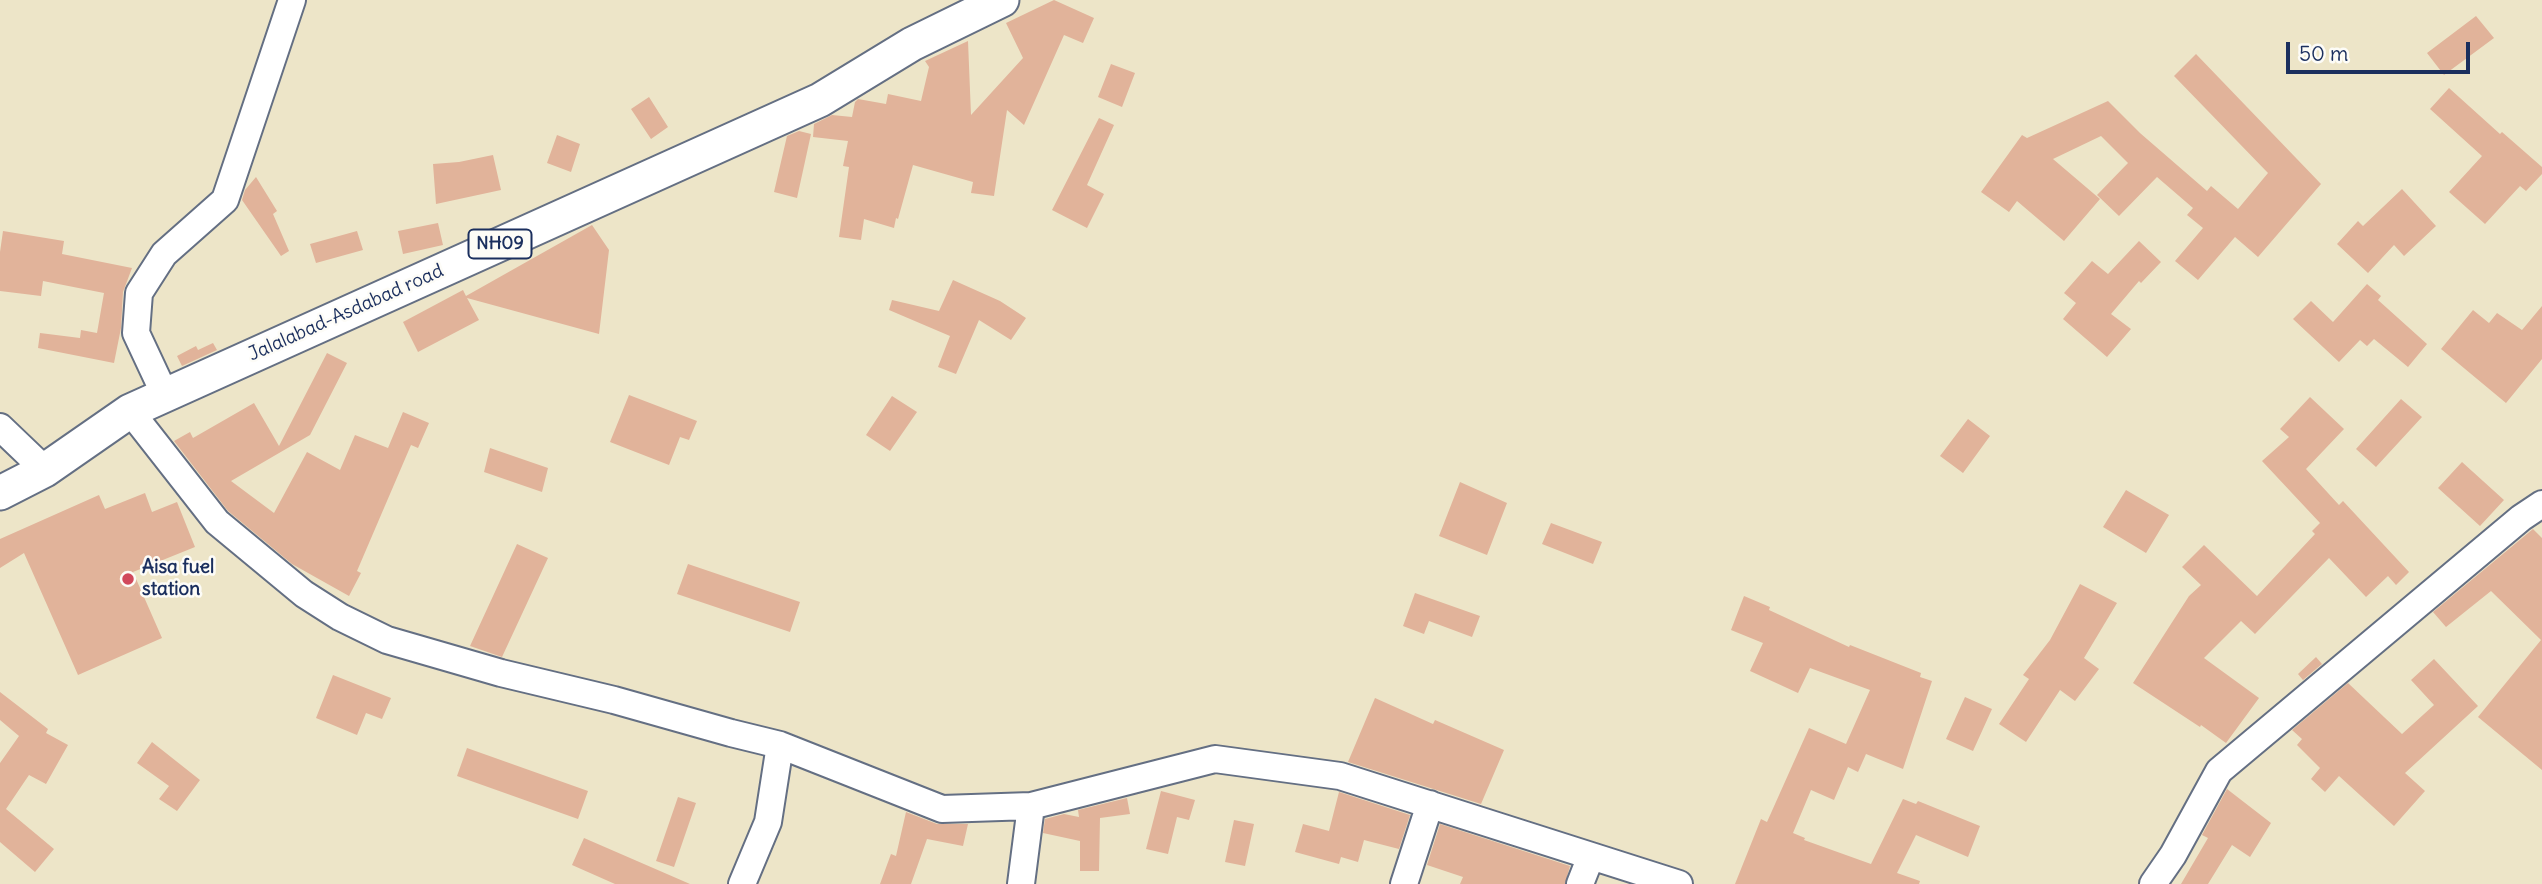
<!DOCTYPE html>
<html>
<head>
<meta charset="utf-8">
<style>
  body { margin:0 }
  #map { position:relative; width:2542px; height:884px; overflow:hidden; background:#ede5c8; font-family:Delius,sans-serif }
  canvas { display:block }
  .scale { position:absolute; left:2286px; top:42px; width:184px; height:32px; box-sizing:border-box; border:4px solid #1b2f5e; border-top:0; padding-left:9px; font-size:21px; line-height:24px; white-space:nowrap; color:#1b2f5e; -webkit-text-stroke:5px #fdfcf7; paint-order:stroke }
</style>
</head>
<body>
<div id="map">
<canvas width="2542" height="884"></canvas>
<div class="scale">50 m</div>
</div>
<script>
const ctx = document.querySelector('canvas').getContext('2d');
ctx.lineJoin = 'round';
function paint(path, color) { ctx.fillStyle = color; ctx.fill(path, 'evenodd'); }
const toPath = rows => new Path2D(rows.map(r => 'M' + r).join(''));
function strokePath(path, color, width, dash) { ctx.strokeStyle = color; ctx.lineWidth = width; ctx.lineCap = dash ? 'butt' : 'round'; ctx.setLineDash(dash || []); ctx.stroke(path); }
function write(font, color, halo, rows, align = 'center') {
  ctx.font = font + ' Delius,sans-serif'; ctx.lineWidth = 5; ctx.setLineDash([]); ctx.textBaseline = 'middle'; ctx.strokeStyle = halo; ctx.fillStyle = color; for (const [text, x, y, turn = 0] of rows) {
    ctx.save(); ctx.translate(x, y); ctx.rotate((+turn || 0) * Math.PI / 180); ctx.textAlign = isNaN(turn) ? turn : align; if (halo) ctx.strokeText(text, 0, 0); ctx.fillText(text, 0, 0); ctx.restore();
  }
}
paint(toPath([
  [1054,0,1094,18,1083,43,1064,35,1024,125,1007,110,994,196,971,193,973,182,913,165,898,219,896,218,894,228,864,219,861,240,839,237,849,167,843,166,848,141,813,137,814,124,832,115,852,117,855,102,858,99,886,104,888,94,921,101,929,67,925,61,968,41,971,115,1023,58,1006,23],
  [2476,16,2494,38,2444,75,2427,53],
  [2196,54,2321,184,2258,257,2235,237,2198,280,2175,261,2203,228,2187,215,2193,208,2157,177,2119,216,2097,195,2128,163,2101,136,2053,159,2100,199,2064,241,2017,201,2009,212,1981,192,2022,135,2027,138,2108,101,2140,133,2207,191,2211,186,2238,209,2268,173,2174,76],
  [1111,64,1135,73,1122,107,1098,97],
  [2449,88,2500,134,2502,132,2542,167,2542,174,2526,191,2520,186,2485,224,2449,192,2482,156,2430,109],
  [649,97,668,127,651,139,631,109],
  [1099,118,1114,125,1087,185,1104,194,1087,228,1052,210],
  [799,131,811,134,797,198,774,192,787,136],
  [557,135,580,144,571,172,547,163],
  [493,155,501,190,436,204,433,164,459,162],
  [256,177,277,211,273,214,289,251,281,256,242,200,245,190],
  [2402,189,2436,226,2404,256,2394,245,2368,273,2337,244,2358,221,2363,226],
  [438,223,443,245,403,254,398,231],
  [592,225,609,250,599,334,467,298,479,320,418,352,403,322,463,290,466,296],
  [3,231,64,241,62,254,132,268,123,292,121,328,114,363,38,348,40,333,80,338,81,330,97,333,104,293,43,281,41,296,0,291,0,252],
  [357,231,363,250,316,263,310,244],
  [2139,241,2161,262,2141,283,2139,281,2111,314,2131,329,2107,357,2063,319,2076,303,2064,293,2092,261,2108,274],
  [953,280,1000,301,1026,318,1011,340,979,320,956,374,938,367,950,336,889,310,892,300,939,311],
  [2367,284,2381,296,2378,300,2427,344,2408,367,2374,339,2367,346,2360,340,2339,362,2293,319,2311,301,2333,322],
  [2542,306,2542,359,2506,403,2441,349,2473,310,2489,323,2497,313,2522,330],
  [213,343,217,350,182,366,177,356,196,346,198,350],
  [327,353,347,363,310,435,231,481,274,513,307,452,340,470,355,435,388,448,403,412,429,423,418,448,411,445,357,571,361,573,349,596,292,564,228,511,174,441,190,432,193,438,254,403,279,446],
  [629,395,697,421,689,440,680,437,669,465,610,442],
  [892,396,917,412,890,451,866,435],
  [2310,397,2344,429,2306,469,2339,505,2343,501,2409,572,2396,585,2388,576,2366,597,2329,558,2255,634,2241,621,2204,658,2259,698,2226,743,2201,725,2200,727,2133,683,2189,596,2201,585,2182,567,2204,545,2257,596,2315,534,2312,531,2320,523,2262,461,2289,437,2280,429],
  [2401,399,2422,417,2376,467,2356,449],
  [1968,419,1990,436,1963,473,1940,456],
  [490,448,548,468,542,492,484,472],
  [2462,462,2504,500,2480,526,2438,488],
  [1460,482,1507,503,1487,555,1439,536],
  [2126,490,2169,515,2146,553,2103,527],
  [145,493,152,512,177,502,195,547,133,572,162,638,78,675,24,553,0,568,0,539,99,495,105,509],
  [1551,523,1602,542,1593,564,1542,544],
  [2533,529,2542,538,2542,770,2478,717,2541,640,2491,591,2446,627,2433,612],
  [517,544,548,558,502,657,470,646],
  [688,564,800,602,790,632,677,594],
  [2080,584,2117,603,2084,658,2099,669,2075,701,2060,690,2026,742,1999,724,2029,679,2023,675,2050,640],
  [1415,593,1480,616,1472,637,1429,621,1424,634,1403,626],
  [1744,596,1770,607,1769,610,1849,647,1850,645,1921,673,1920,677,1932,681,1903,769,1866,754,1858,772,1848,767,1834,800,1811,790,1793,833,1805,838,1804,840,1871,864,1903,799,1916,804,1918,801,1980,826,1968,857,1916,835,1897,873,1920,881,1919,884,1735,884,1761,819,1767,822,1809,728,1846,744,1870,690,1810,668,1798,693,1750,671,1763,643,1731,630],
  [2316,657,2322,664,2303,680,2298,674],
  [2434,659,2478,706,2405,773,2425,791,2394,826,2339,776,2325,792,2311,779,2320,768,2297,745,2302,739,2292,730,2348,683,2402,734,2434,705,2411,680],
  [333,675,391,698,382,719,366,713,357,735,316,718],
  [0,692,48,729,46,733,68,745,46,784,29,775,6,809,54,849,35,872,0,842,0,763,19,736,0,720],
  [1965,697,1992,709,1973,751,1946,739],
  [1375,698,1433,724,1435,720,1504,750,1481,804,1348,762],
  [152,742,200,780,177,811,159,799,169,786,137,763],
  [467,748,588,791,578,819,457,776],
  [2227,789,2271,823,2250,857,2232,845,2208,884,2181,884,2208,838,2202,835],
  [1161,791,1195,800,1189,820,1177,817,1168,854,1146,849],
  [1339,792,1410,815,1399,849,1364,840,1358,862,1341,857,1339,864,1295,852,1303,824,1329,831],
  [678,797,696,803,674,867,656,861],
  [1127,798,1130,814,1100,818,1099,871,1080,871,1080,841,1043,833,1045,819,1064,814,1079,817,1078,810],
  [906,812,937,824,968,824,963,846,927,839,911,884,880,884,891,854,896,856],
  [1234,820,1254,824,1245,866,1225,862],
  [1440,824,1570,866,1565,884,1460,884,1463,877,1427,865],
  [584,838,690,884,615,884,572,865]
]), '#e1b39a');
const minor = toPath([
  [165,395,136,333,139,293,164,254,225,200,292,0],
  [130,411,217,522,304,594,340,617,387,640,501,673,614,700,731,733,780,745,942,809,1031,806,1215,759,1340,776,1679,884],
  [0,427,45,470],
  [742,884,768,822,780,745],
  [1021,884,1031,806],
  [1404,884,1430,804],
  [1580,884,1591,856],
  [2153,884,2173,855,2219,771,2521,518,2542,504]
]);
const major = toPath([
  [0,493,45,470,130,411,820,100,912,44,1002,0]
]);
strokePath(minor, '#646f83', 30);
strokePath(major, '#646f83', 37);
strokePath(minor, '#fff', 26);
strokePath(major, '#fff', 33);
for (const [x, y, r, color] of [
  [128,579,7,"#d1495b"]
]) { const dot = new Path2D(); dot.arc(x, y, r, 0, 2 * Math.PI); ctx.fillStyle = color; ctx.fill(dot); strokePath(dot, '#fdfcf7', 2.5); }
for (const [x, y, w] of [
  [500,244,63]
]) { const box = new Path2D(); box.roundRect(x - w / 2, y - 14.5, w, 29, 5); ctx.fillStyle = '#fdfcf7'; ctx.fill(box); strokePath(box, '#1b2f5e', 2); }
write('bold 18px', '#1b2f5e', null, [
  ["NH09",500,244]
]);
write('19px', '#1b2f5e', '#fdfcf7', [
  ["Jalalabad-Asdabad road",346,313,-24]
]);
write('bold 19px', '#1b2f5e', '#fdfcf7', [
  ["Aisa fuel",142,568],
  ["station",142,590]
], 'left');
</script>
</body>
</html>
